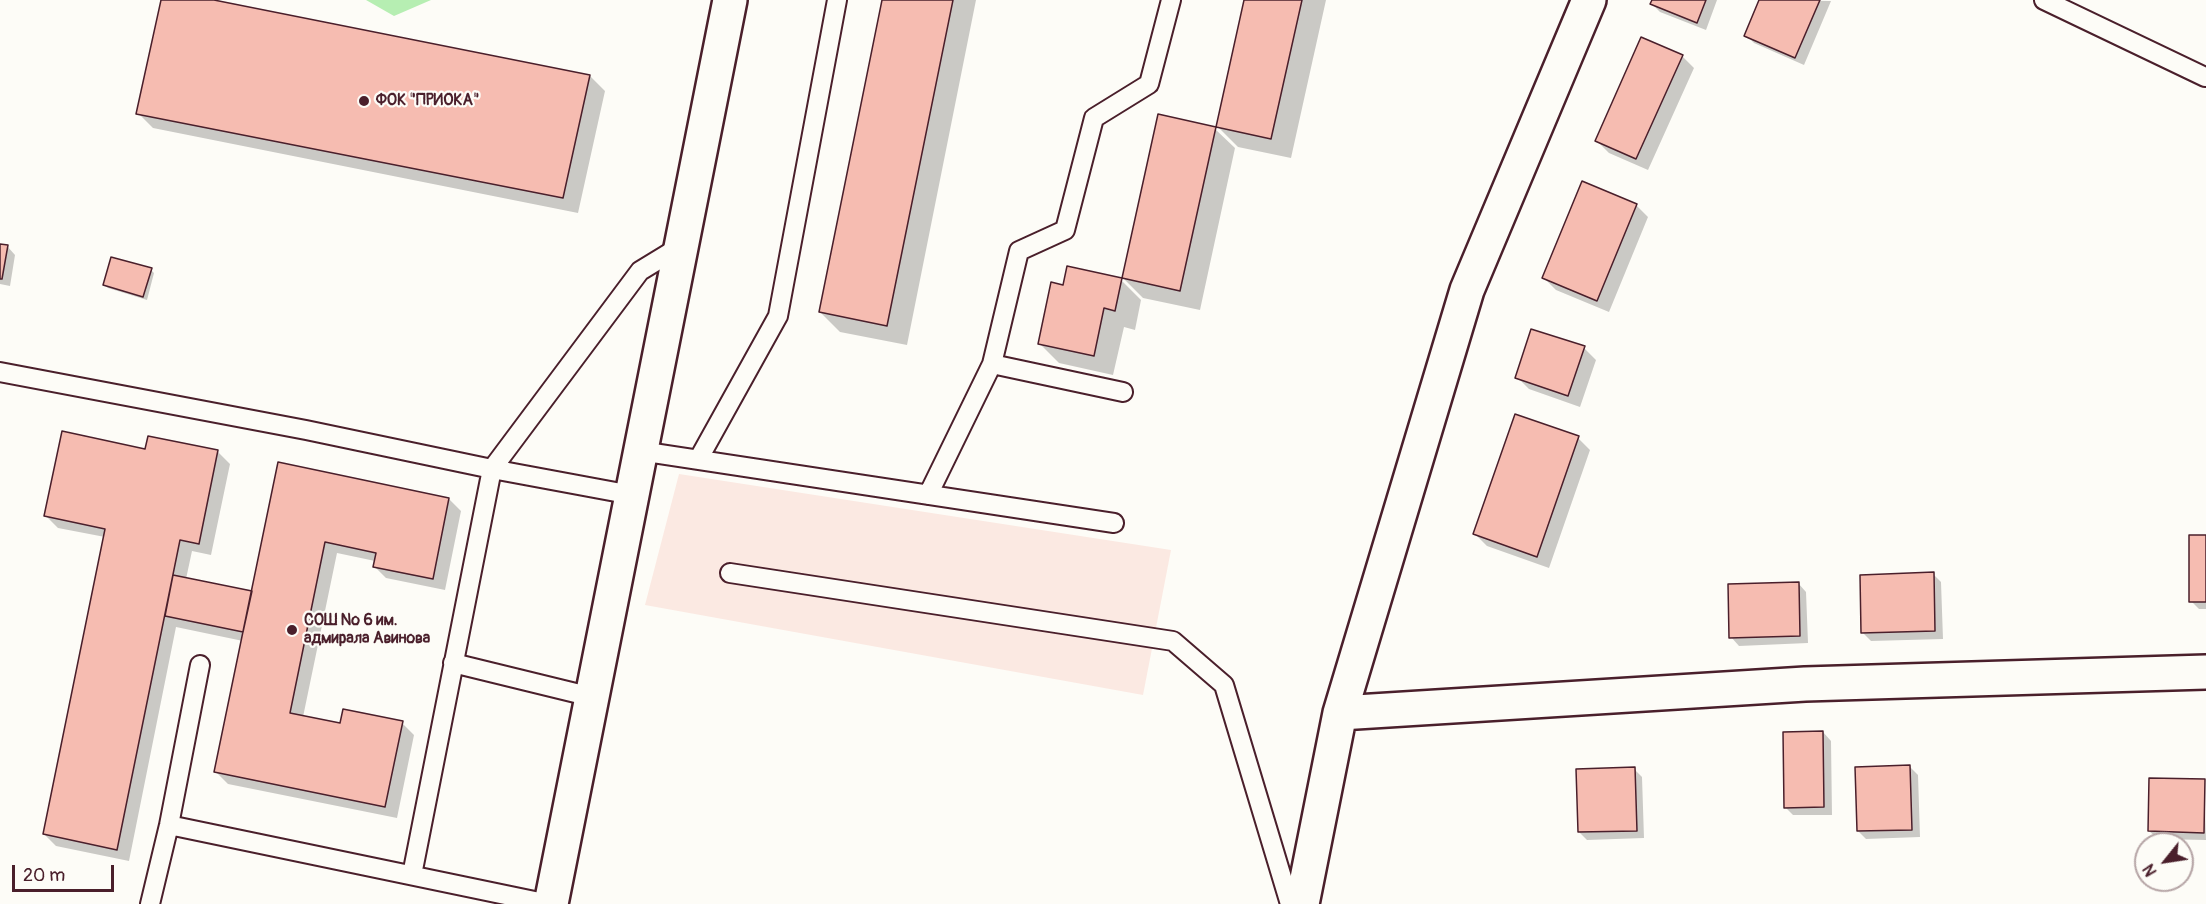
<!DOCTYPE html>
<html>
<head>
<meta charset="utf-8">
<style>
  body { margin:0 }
  #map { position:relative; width:2206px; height:904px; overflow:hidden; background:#fdfcf7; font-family:Pangolin,sans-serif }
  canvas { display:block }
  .north { position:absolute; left:2134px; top:832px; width:60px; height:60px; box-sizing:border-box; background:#fdfcf7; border:2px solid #b5a4a5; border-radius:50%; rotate:240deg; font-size:16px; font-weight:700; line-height:24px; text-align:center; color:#4a1f2b }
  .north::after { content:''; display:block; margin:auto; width:21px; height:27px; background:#4a1f2b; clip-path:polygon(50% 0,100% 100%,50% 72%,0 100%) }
  .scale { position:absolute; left:12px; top:865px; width:102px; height:27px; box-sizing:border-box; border:3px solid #4a1f2b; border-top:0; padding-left:8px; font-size:18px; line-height:21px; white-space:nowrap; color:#4a1f2b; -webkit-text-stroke:4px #fdfcf7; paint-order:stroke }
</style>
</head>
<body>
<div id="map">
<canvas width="2206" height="904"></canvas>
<div class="north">N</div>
<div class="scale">20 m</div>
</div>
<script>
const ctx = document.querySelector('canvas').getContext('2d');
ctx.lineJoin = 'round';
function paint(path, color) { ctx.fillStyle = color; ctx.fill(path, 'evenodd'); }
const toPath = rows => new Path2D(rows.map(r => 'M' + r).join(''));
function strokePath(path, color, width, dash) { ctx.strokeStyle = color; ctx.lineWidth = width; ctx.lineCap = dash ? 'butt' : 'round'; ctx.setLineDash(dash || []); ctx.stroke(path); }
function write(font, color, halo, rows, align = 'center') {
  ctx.font = font + ' Pangolin,sans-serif'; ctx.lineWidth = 4.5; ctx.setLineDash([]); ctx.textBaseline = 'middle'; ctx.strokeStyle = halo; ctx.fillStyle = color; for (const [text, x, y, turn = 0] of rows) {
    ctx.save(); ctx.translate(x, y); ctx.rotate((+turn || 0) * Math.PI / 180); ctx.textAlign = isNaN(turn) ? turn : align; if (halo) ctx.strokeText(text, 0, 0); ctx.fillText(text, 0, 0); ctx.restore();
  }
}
paint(toPath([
  [679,474,1171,550,1143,695,645,605]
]), '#fbe9e2');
paint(toPath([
  [366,0,431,0,394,16]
]), '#b6eeb2');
paint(toPath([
  [162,0,207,0,590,76,605,91,578,213,153,128,138,113],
  [883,0,976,0,907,345,840,332,820,312],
  [1246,0,1326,0,1291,158,1238,147,1218,127],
  [1653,0,1717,0,1706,30,1660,12,1652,4],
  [1761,0,1831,1,1804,65,1754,43,1746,35],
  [1682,56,1694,68,1648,170,1609,153,1597,141],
  [1215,129,1235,148,1200,310,1143,298,1123,278],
  [1636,205,1648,217,1609,312,1556,290,1544,278],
  [0,245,7,246,15,255,10,286,0,284],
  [151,270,154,273,147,300,108,288,104,285],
  [1121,280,1141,300,1135,330,1124,327,1113,375,1059,363,1039,343,1064,286],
  [1584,348,1596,360,1580,407,1529,389,1517,377],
  [1578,438,1590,450,1549,568,1487,546,1475,534],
  [147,450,218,452,230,464,211,555,192,551,186,579,253,592,279,464,449,499,461,511,445,590,386,578,374,566,375,561,337,553,303,717,341,725,402,723,414,735,397,818,228,784,216,772,243,641,176,627,129,861,56,846,44,834,105,537,58,528,46,516],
  [2206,536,2206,609,2199,609,2191,601],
  [1933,574,1941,582,1943,639,1871,641,1863,633],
  [1798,583,1806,592,1808,643,1739,646,1731,637],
  [1823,732,1831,741,1832,815,1793,815,1785,807],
  [1910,767,1918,775,1920,837,1866,839,1858,831],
  [1634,769,1642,777,1644,838,1587,840,1579,832],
  [2204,781,2206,840,2158,839,2149,831]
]), '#0003');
const building = toPath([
  [161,0,214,0,590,75,563,198,136,114,161,0],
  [882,0,953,0,887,326,819,312,882,0],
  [1244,0,1302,0,1271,139,1216,127,1244,0],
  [1652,0,1706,0,1697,23,1650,4,1652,0],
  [1759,0,1820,0,1795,58,1744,36,1759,0],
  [1641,37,1683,55,1636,159,1595,141,1641,37],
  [1158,114,1216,127,1180,291,1122,278,1158,114],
  [1582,181,1637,204,1597,301,1542,278,1582,181],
  [0,244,8,245,2,279,0,279,0,244],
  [111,257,152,268,143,297,103,285,111,257],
  [1067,266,1122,278,1115,311,1104,308,1094,356,1038,344,1051,282,1063,285,1067,266],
  [1531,329,1585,346,1568,396,1515,378,1531,329],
  [1515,414,1579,436,1537,557,1473,534,1515,414],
  [62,431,145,449,148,436,218,450,199,544,180,540,117,850,43,834,105,529,44,516,62,431],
  [278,462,449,498,433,579,373,567,376,553,325,542,290,713,340,723,343,709,403,721,385,807,214,772,278,462],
  [2189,535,2206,535,2206,602,2189,602,2189,535],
  [1934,572,1935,631,1861,633,1860,575,1934,572],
  [173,575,252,591,243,632,165,616,173,575],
  [1799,582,1800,636,1729,638,1728,584,1799,582],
  [1823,731,1824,807,1784,808,1783,732,1823,731],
  [1910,765,1912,830,1857,831,1855,767,1910,765],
  [1635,767,1637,831,1578,832,1576,769,1635,767],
  [2149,778,2205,779,2204,833,2148,831,2149,778]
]);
paint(building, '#f6bcb1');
strokePath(building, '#4a1f2b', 1.5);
const lane = toPath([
  [2044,0,2205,77],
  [992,364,1123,392],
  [0,372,306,430,492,469,640,271,681,246],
  [640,451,1114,523],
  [698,460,778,316,837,0],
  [928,495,992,364,1019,251,1065,230,1094,118,1149,84,1171,0],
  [730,573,1173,641,1224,685,1290,904],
  [453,663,592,697],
  [169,825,549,904],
  [412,875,492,469,632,495],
  [150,904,169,825,200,665]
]);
const street = toPath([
  [1340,713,1805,684,2206,672],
  [551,904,730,0],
  [1302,904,1340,713,1467,290,1589,0]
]);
strokePath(lane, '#4a1f2b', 22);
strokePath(street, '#4a1f2b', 38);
strokePath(lane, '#fdfcf7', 18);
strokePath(street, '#fdfcf7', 33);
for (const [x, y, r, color] of [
  [364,101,6,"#4a1f2b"],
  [292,630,6,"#4a1f2b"]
]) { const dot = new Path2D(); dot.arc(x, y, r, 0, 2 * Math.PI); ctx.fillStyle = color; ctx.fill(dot); strokePath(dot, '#fdfcf7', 2); }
write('bold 16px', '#4a1f2b', '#fdfcf7', [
  ["ФОК \"ПРИОКА\"",376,101],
  ["СОШ № 6 им.",304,621],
  ["адмирала Авинова",304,639]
], 'left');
</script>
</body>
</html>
